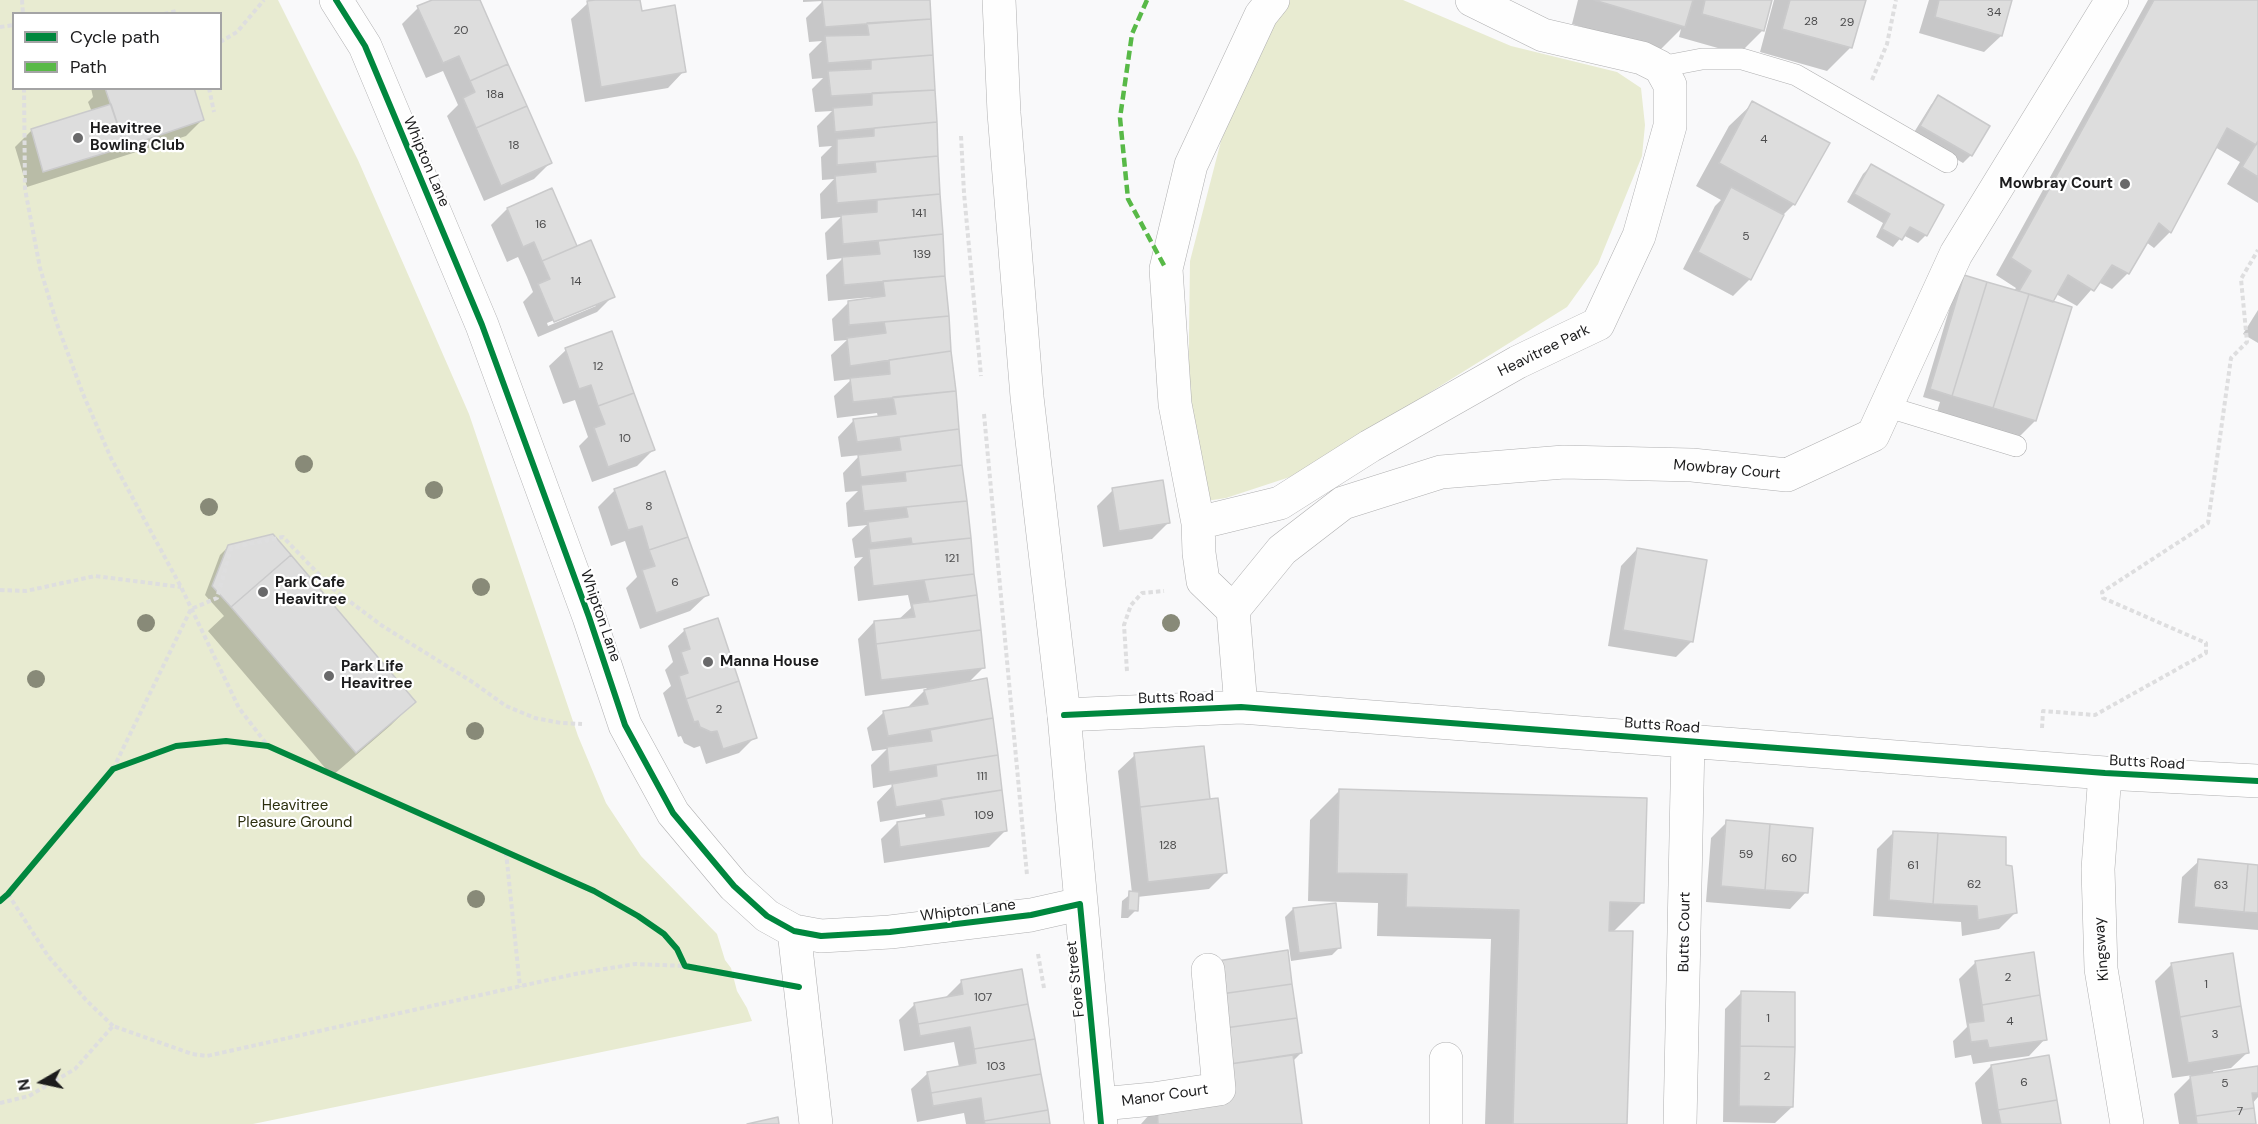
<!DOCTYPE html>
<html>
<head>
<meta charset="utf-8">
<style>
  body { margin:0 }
  #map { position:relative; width:2258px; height:1124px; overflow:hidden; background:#f9f9fa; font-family:"DM Sans",sans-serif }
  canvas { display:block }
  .legend { position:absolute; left:12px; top:12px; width:210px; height:78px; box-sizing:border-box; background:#fff; border:2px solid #a4a4a5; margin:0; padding:8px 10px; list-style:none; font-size:18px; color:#1c1c1d }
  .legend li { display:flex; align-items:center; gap:12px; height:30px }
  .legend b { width:30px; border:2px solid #a4a4a5 }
  .north { position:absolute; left:12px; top:1052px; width:60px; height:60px; -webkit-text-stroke:4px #fff; paint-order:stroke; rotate:261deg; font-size:16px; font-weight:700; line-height:24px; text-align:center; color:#1c1c1d }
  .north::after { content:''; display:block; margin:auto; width:21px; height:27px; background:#1c1c1d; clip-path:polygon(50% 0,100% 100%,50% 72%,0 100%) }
</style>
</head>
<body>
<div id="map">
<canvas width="2258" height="1124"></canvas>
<ul class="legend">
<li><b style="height:8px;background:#00873e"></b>Cycle path</li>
<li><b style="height:8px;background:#58b947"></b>Path</li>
</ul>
<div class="north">N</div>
</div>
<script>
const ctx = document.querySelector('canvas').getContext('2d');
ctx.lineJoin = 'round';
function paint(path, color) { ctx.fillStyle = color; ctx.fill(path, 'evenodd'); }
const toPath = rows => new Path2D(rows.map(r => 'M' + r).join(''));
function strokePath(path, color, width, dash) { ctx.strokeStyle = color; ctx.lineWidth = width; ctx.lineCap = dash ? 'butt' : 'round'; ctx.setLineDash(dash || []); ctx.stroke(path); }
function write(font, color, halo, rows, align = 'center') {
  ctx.font = font + ' "DM Sans",sans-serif'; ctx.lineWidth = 4.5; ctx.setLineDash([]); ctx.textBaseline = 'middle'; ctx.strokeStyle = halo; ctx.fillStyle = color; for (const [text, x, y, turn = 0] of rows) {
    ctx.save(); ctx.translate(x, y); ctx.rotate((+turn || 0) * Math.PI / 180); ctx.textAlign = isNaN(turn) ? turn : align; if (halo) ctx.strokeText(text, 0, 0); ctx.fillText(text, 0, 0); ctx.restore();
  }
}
paint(toPath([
  [0,0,278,0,358,160,469,414,578,736,606,803,641,856,717,934,725,960,731,968,737,991,747,1008,752,1021,253,1124,0,1124],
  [14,14,220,14,220,88,14,88],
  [1286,0,1403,0,1511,46,1617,72,1641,88,1645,125,1642,156,1598,264,1567,307,1299,474,1226,498,1206,501,1188,410,1190,261,1221,141,1262,32]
]), '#e8ebd1');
paint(toPath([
  [435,0,478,0,550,163,534,179,484,201,447,116,458,105,443,71,426,78,402,24,418,8],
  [603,0,638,0,641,12,684,71,668,88,585,102,571,19,588,3],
  [803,0,929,0,944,276,960,465,984,667,968,683,986,680,1006,830,989,847,884,863,881,839,897,823,926,819,925,814,880,822,877,802,894,784,873,788,871,765,887,749,872,751,867,728,884,712,908,707,927,688,865,696,858,639,874,622,898,620,911,608,908,595,858,601,854,567,863,557,855,558,852,539,867,525,848,527,846,503,858,491,845,492,843,473,860,455,841,457,838,437,854,420,878,417,877,413,837,418,834,396,852,379,834,381,831,355,847,340,834,341,832,319,849,302,873,299,872,297,828,301,826,275,843,258,827,260,825,233,841,217,821,219,820,194,834,179,822,180,821,157,832,146,819,147,817,126,832,111,815,112,812,89,823,78,812,79,809,54,822,41,809,42,806,18,823,1,803,2],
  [1578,0,1771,0,1763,30,1739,54,1679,37,1681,29,1660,50,1572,24],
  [1774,0,1864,0,1851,47,1827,71,1760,52],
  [1929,0,2011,0,2001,36,1984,52,1919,33],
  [2148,0,2258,0,2258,203,2227,184,2240,162,2215,147,2170,232,2154,248,2146,242,2128,273,2112,289,2098,282,2077,306,2056,294,2050,303,2035,421,2019,437,1937,412,1940,402,1923,397,1957,284,1965,276,2014,291,2016,288,1996,275],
  [91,88,193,88,203,119,186,136,27,187,15,147,32,130,92,112,88,102,93,97],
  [1938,97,1971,155,1963,163,1913,134,1931,105],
  [1753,103,1794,204,1782,216,1750,279,1733,296,1683,269,1715,206,1721,200,1696,186,1729,126],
  [1871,166,1926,235,1918,243,1903,235,1893,247,1876,237,1883,223,1847,202,1863,174],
  [507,209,576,248,613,296,597,312,538,337,523,302,533,292,527,277,518,257,507,262,491,225],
  [596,303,596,306,548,326,547,323],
  [2258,310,2258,343,2243,334],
  [566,350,653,450,637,466,592,482,579,446,588,437,575,400,563,404,549,366],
  [615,490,707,595,690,611,640,629,626,588,637,577,625,541,611,546,598,507],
  [1113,490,1168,523,1152,539,1103,547,1097,506],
  [229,546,414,702,391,725,332,776,208,631,224,616,205,595,220,555],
  [1637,549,1692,641,1676,657,1608,646,1621,566],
  [685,630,755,737,739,753,706,764,700,746,694,748,684,743,681,736,678,737,663,693,671,686,665,670,673,662,668,646],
  [1135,755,1208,801,1225,873,1209,889,1137,897,1136,910,1128,918,1121,918,1122,901,1132,893,1118,771],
  [1340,790,1643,902,1613,932,1625,1124,1485,1124,1491,939,1377,936,1378,903,1308,901,1310,820],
  [1727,822,1806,892,1790,909,1706,902,1711,838],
  [1894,832,2005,867,2015,913,1999,929,1962,936,1961,922,1873,916,1877,849],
  [2199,861,2258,866,2258,930,2178,923,2182,877],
  [1293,909,1340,947,1332,955,1291,961,1285,917],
  [1976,962,2045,1039,2029,1056,1973,1064,1971,1055,1955,1058,1953,1041,1967,1027,1959,979],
  [2171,965,2248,1052,2231,1068,2213,1071,2214,1074,2258,1068,2258,1097,2252,1104,2255,1124,2179,1124,2174,1094,2193,1075,2172,1078,2155,981],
  [1201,979,1301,1053,1293,1061,1300,1124,1141,1124,1157,1106,1215,1097],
  [962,981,1048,1124,966,1124,964,1113,917,1122,911,1089,928,1073,959,1067,954,1042,904,1051,899,1020,915,1004,945,998],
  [1742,992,1792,1107,1775,1123,1723,1122,1725,1009],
  [1991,1066,2059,1124,1982,1124,1975,1083]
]), '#0003');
const building = toPath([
  [432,0,480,0,508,64,470,81,459,56,443,63,417,6,432,0],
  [595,0,640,0,642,11,675,5,686,72,601,87,587,1,595,0],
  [822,0,930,0,931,19,825,27,822,0],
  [1594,0,1693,0,1685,27,1594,0],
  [1705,0,1772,0,1764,31,1702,14,1705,0],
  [1790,0,1866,0,1852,48,1782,29,1790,0],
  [1939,0,2012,0,2002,36,1935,17,1939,0],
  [2154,0,2258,0,2258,141,2256,145,2227,128,2171,233,2159,223,2129,274,2112,265,2094,291,2068,275,2053,302,2019,291,2031,271,2011,258,2154,0],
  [931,19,933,55,828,63,825,36,869,35,867,23,931,19],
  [933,55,935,90,831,96,828,71,871,69,871,60,933,55],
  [508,64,527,106,476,128,463,98,475,92,470,81,508,64],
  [105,88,194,88,204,120,125,147,105,88],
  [935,90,937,122,835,132,833,108,872,105,872,93,935,90],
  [1938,95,1990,126,1972,156,1920,126,1938,95],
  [1752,101,1830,143,1795,205,1719,163,1752,101],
  [111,104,125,147,43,172,31,129,111,104],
  [527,106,552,163,501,186,476,128,527,106],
  [937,122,938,156,837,165,837,139,874,136,874,128,937,122],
  [2258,141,2258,177,2242,167,2258,141],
  [938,156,940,194,837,203,835,176,876,172,875,162,938,156],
  [1871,164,1944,205,1927,236,1910,227,1902,240,1882,229,1890,214,1854,194,1871,164],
  [1731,187,1784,215,1751,280,1698,252,1731,187],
  [552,188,577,246,542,261,534,242,523,247,507,208,552,188],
  [940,194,943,234,843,244,841,215,877,212,877,200,940,194],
  [943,234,945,276,844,285,842,257,880,254,878,241,943,234],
  [591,240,615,297,554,322,538,284,550,279,542,261,591,240],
  [1964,275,1987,282,1952,396,1930,389,1964,275],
  [945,276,949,316,849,325,848,301,885,296,883,281,945,276],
  [1987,282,2029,294,1993,408,1952,396,1987,282],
  [2029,294,2072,307,2036,421,1993,408,2029,294],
  [949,316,951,351,850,366,847,338,886,333,884,322,949,316],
  [612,331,634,393,598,406,591,385,579,389,565,348,612,331],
  [951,351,956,391,853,402,850,378,890,374,889,360,951,351],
  [956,391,959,429,857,442,853,419,896,414,893,397,956,391],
  [634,393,655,450,608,467,594,428,605,424,598,406,634,393],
  [959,429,962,465,861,477,858,455,901,450,899,437,959,429],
  [962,465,967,501,864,511,861,485,906,481,905,472,962,465],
  [665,471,688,537,649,550,642,526,628,530,614,489,665,471],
  [1163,480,1170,523,1119,531,1112,488,1163,480],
  [967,501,971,538,912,544,911,538,871,543,868,522,908,517,906,507,967,501],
  [273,534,291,555,231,607,212,586,228,545,273,534],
  [688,537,709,595,656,613,642,570,655,566,649,550,688,537],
  [971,538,974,574,873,586,869,549,971,538],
  [1637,548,1707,560,1693,642,1623,630,1637,548],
  [291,555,416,702,356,753,231,607,291,555],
  [974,574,977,595,929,602,924,580,974,574],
  [977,595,981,630,876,644,874,621,915,617,912,604,977,595],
  [718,618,739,681,686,699,679,676,688,673,681,652,690,649,684,629,718,618],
  [981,630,985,668,881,680,876,644,981,630],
  [987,678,993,718,888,736,883,711,928,704,924,690,987,678],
  [739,681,757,738,723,749,717,731,711,732,700,727,698,721,694,722,686,699,739,681],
  [993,718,998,755,889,772,887,747,932,741,930,730,993,718],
  [1204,746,1210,799,1140,807,1134,753,1204,746],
  [998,755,1002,790,896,807,892,784,937,776,936,765,998,755],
  [1339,789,1647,798,1644,903,1610,902,1609,931,1633,931,1627,1124,1513,1124,1519,910,1406,907,1407,874,1337,873,1339,789],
  [1002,790,1007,831,900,847,897,822,944,815,941,799,1002,790],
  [1218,798,1227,873,1148,882,1140,807,1218,798],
  [1726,820,1770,824,1765,890,1721,886,1726,820],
  [1770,824,1813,828,1808,893,1765,890,1770,824],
  [1893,831,1938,833,1933,904,1889,900,1893,831],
  [1938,833,2006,837,2006,865,2012,866,2017,913,1978,920,1977,906,1933,904,1938,833],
  [2198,859,2248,864,2244,912,2194,907,2198,859],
  [2248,864,2258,865,2258,913,2244,912,2248,864],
  [1129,891,1139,892,1138,911,1128,910,1129,891],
  [1336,903,1341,948,1299,953,1293,908,1336,903],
  [1288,950,1292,984,1221,994,1217,961,1288,950],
  [2034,952,2040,995,1982,1005,1975,961,2034,952],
  [2233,953,2241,1006,2180,1017,2171,963,2233,953],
  [1022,969,1028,1004,918,1024,914,1003,963,994,961,980,1022,969],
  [1292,984,1297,1018,1225,1028,1221,994,1292,984],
  [1741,991,1795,992,1795,1047,1740,1046,1741,991],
  [2040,995,2047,1040,1989,1048,1987,1040,1971,1042,1968,1023,1984,1021,1982,1005,2040,995],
  [1028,1004,1035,1039,974,1049,970,1027,920,1036,918,1024,1028,1004],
  [2241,1006,2249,1053,2188,1063,2180,1017,2241,1006],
  [1297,1018,1302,1053,1230,1064,1225,1028,1297,1018],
  [1035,1039,1041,1074,931,1093,927,1072,976,1063,974,1049,1035,1039],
  [1740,1046,1795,1047,1793,1107,1739,1106,1740,1046],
  [1293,1055,1302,1124,1158,1124,1157,1104,1230,1064,1293,1055],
  [2049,1055,2057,1100,1998,1110,1991,1065,2049,1055],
  [2258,1066,2258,1093,2252,1093,2254,1108,2196,1116,2190,1076,2258,1066],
  [1041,1074,1048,1110,984,1121,981,1098,933,1106,931,1093,1041,1074],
  [2057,1100,2061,1124,2001,1124,1998,1110,2057,1100],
  [2254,1108,2256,1124,2197,1124,2196,1116,2254,1108],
  [1048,1110,1050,1124,985,1124,984,1121,1048,1110],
  [778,1117,779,1124,747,1124,778,1117]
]);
paint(building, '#ddd');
strokePath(building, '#cacacb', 1.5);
const lane = toPath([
  [1660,67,1702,59,1742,59,1796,75,1947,162],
  [1885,406,2016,446]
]);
const street = toPath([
  [336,0,365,46,482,325,589,617,625,725,673,813,734,886,767,916,794,931,821,936,890,932,1031,915,1080,904],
  [1198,523,1280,503,1370,446,1518,362,1598,324,1639,236,1670,126,1670,85,1660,67,1642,58,1543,35,1472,0],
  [1233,610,1282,550,1343,503,1441,472,1564,462,1692,465,1787,475,1873,435,1956,254,2112,0],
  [1241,707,1233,610,1203,581,1199,553,1198,523,1175,404,1166,269,1191,165,1261,15,1273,0],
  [1064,715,1241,707,2105,773,2258,781],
  [2105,773,2098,869,2101,969,2127,1124],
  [794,931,816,1124],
  [1101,1104,1153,1099,1219,1089,1208,970],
  [1446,1124,1446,1059],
  [1680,1124,1688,740]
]);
const secondary = toPath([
  [999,0,1004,113,1027,397,1064,715,1101,1124]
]);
strokePath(lane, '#afafb0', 22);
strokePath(street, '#afafb0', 34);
strokePath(secondary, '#afafb0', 34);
strokePath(toPath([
  [22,0,23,14],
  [164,14,176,11,179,14],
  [0,27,14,25],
  [220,42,237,32,264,0],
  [1872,80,1887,44,1896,0],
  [24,88,25,189,40,268,57,324,83,394,111,458,181,587,239,708,268,746],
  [209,88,214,112],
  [961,136,964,193,981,376],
  [984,414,1027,875],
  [0,590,26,591,95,576,181,587],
  [1127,671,1124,625,1131,605,1142,593,1164,591],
  [2042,728,2043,711,2095,715,2206,653,2206,643,2103,598,2102,592,2208,523,2231,358,2247,342,2241,279,2258,250],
  [113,769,191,609,217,598,231,548,283,537,332,588,381,625,474,683,506,706,535,718,561,723,582,724],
  [506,852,520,987],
  [8,894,48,956,86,1000,113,1026],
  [1038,954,1044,988],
  [0,1103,29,1096,75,1069,113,1026,192,1054,207,1056,575,974,635,964,685,966]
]), '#dededf', 4, [4.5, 3]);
strokePath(lane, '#fefefe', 21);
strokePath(street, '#fefefe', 33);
strokePath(secondary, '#fefefe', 33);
strokePath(toPath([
  [1147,0,1132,34,1120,118,1128,199,1166,269]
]), '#58b947', 4.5, [9, 4.5]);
strokePath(toPath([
  [336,0,365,46,482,325,589,617,625,725,673,813,734,886,767,916,794,931,821,936,890,932,1031,915,1080,904,1101,1124],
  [1064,715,1241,707,2105,773,2258,781],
  [0,901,8,894,113,769,176,746,226,741,268,746,594,891,638,916,664,934,677,949,685,966,799,987]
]), '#00873e', 6);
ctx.fillStyle = '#888a78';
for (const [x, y] of [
  [304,464],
  [434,490],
  [209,507],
  [481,587],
  [146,623],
  [1171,623],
  [36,679],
  [475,731],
  [476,899]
]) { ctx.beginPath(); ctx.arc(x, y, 9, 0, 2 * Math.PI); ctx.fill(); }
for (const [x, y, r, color] of [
  [78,138,6,"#69696a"],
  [2125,184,6,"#69696a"],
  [263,592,6,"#69696a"],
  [708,662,6,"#69696a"],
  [329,676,6,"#69696a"]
]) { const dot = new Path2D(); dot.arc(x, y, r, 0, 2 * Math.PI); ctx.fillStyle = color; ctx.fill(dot); strokePath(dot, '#fff', 2); }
write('12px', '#4c4c4d', null, [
  ["34",1994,13],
  ["28",1811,22],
  ["29",1847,23],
  ["20",461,31],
  ["18a",495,95],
  ["4",1764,140],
  ["18",514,146],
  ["141",919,214],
  ["16",541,225],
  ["5",1746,237],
  ["139",922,255],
  ["14",576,282],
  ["12",598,367],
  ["10",625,439],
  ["8",649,507],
  ["121",952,559],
  ["6",675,583],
  ["2",719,710],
  ["111",982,777],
  ["109",984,816],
  ["128",1168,846],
  ["59",1746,855],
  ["60",1789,859],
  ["61",1913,866],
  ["62",1974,885],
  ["63",2221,886],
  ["2",2008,978],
  ["1",2206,985],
  ["107",983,998],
  ["1",1768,1019],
  ["4",2010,1022],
  ["3",2215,1035],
  ["103",996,1067],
  ["2",1767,1077],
  ["6",2024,1083],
  ["5",2225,1084],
  ["7",2240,1112]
]);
write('bold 15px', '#1c1c1d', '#fff', [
  ["Heavitree",90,129],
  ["Bowling Club",90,146],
  ["Mowbray Court",2113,184,"right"],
  ["Park Cafe",275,583],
  ["Heavitree",275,600],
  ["Manna House",720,662],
  ["Park Life",341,667],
  ["Heavitree",341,684]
], 'left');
write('15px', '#1c1c1d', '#fff', [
  ["Whipton Lane",426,162,67],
  ["Heavitree Park",1544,351,-26],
  ["Mowbray Court",1727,470,5],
  ["Whipton Lane",600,616,71],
  ["Butts Road",1176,698,-2],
  ["Butts Road",1662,726,4],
  ["Butts Road",2147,763,3],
  ["Whipton Lane",968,911,-7],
  ["Butts Court",1685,932,-89],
  ["Kingsway",2102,949,-94],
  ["Fore Street",1076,979,-96],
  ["Manor Court",1165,1096,-8]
]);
write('15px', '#2c2f0e', '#fff', [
  ["Heavitree",295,806],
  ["Pleasure Ground",295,823]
]);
</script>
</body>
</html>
